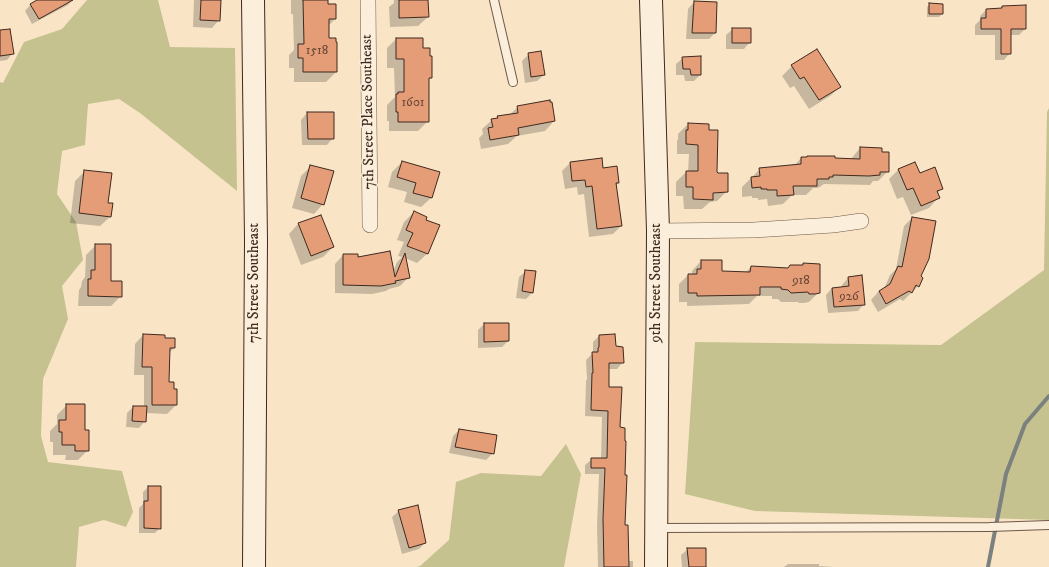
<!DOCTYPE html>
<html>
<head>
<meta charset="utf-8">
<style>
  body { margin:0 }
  canvas { display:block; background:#f9e5c6 }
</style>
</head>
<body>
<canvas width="1049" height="567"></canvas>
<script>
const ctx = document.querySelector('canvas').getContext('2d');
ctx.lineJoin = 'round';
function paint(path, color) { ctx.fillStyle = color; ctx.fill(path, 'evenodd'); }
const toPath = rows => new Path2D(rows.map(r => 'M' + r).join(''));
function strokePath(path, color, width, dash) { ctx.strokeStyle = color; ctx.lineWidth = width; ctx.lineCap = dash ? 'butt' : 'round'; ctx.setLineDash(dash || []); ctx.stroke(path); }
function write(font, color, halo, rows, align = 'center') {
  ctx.font = font + ' "IM FELL DW Pica",serif'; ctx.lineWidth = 3; ctx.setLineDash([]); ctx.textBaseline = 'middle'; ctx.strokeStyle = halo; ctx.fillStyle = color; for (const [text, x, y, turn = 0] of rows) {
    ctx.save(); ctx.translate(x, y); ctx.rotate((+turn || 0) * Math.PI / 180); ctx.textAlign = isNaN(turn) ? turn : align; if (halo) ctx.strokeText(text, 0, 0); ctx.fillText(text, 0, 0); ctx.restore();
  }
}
paint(toPath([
  [87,0,158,0,170,47,235,48,237,191,140,113,119,99,88,104,85,145,62,151,57,194,76,222,83,260,62,286,68,319,43,379,41,436,48,462,122,471,133,512,126,527,104,520,79,527,76,567,0,567,0,82,3,83,24,42,62,29],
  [1049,108,1049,520,755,511,685,494,695,342,941,345,1044,270,1047,112],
  [566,444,581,474,564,567,416,567,420,566,449,540,456,482,481,473,541,476]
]), '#c5c290');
paint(toPath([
  [39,0,72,0,68,5,32,24,25,11,31,4],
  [194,0,220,0,219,20,212,28,193,27],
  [291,0,327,0,327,5,335,19,328,26,328,39,336,72,326,82,294,82,294,68,289,68,289,55,294,50,293,14,291,14],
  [394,0,427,0,428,17,418,26,390,27,389,7,394,3],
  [694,2,715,33,709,39,686,39,688,9],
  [930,4,942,14,939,17,927,17,927,7],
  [1002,7,1025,29,1019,35,1010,35,1010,53,1004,60,995,60,995,35,975,35,975,25,980,20,980,16,986,10,1000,9],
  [733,29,750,42,744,49,726,49,726,35],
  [0,31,13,53,7,60,0,61],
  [396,39,422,49,431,77,428,80,428,121,418,131,389,131,389,121,387,121,387,105,395,97,394,68,387,68,387,48],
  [529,54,544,75,537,81,525,83,522,61],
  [683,58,700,75,694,81,685,81,684,75,676,75,676,64],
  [792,66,840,87,830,96,809,109,794,86,790,88,782,76],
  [518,107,554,121,545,131,517,136,508,144,481,149,479,138,483,134,482,129,492,120,498,117,509,115],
  [307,113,333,138,327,145,302,145,301,120],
  [688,124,708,131,716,172,727,191,717,201,710,202,702,209,684,209,683,196,676,196,676,182,686,172,688,172,689,154,677,154,677,141,678,139,678,134],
  [860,148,881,153,888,171,878,181,873,181,870,185,824,184,818,188,813,188,806,195,792,195,783,204,768,206,767,199,758,200,758,198,752,198,752,196,742,197,742,187,760,169,794,166,801,158,851,159],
  [402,162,431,198,421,207,404,202,407,192,388,187,392,172],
  [570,163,602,169,618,183,616,185,621,226,613,234,589,237,584,194,578,195,577,187,565,189,562,171],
  [311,166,323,204,314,214,292,208,301,176],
  [899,169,941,189,937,194,938,198,929,208,911,215,903,197,897,199,889,179],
  [85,171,107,204,110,217,100,226,70,223,75,181],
  [414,212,424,220,438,226,427,254,417,263,405,258,408,278,400,286,389,289,386,291,372,294,335,293,335,264,343,255,357,258,393,272,397,262,402,257,398,256,404,242,397,240,404,222],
  [320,216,333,247,323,257,301,265,289,234,298,224],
  [912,218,919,277,918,286,903,301,900,299,878,312,871,300,879,291,884,289,890,275,896,269,904,226],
  [96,245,110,282,121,296,111,306,78,306,79,290,81,287,82,281,85,277,86,255],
  [701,261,721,272,745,273,751,267,788,269,801,266,803,264,819,292,809,302,804,303,799,303,798,302,781,302,778,299,772,299,772,296,757,296,749,304,687,306,687,302,679,302,679,284,688,275,692,275,692,271],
  [526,271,532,293,526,299,516,298,519,277],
  [861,277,864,304,858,311,828,313,826,295,832,288,842,287,842,285,848,278],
  [484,324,508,341,502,347,478,348,478,330],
  [143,335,164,339,174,348,169,353,168,383,176,405,167,414,146,413,145,421,139,428,126,427,127,413,133,407,144,407,144,375,134,375,135,344],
  [599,336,615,347,623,362,617,369,608,369,608,388,619,428,624,526,628,561,633,561,633,567,598,567,597,526,599,474,585,474,585,465,592,459,601,459,602,417,585,416,586,381,587,379,586,360,593,353,593,342],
  [67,405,84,431,88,450,78,460,65,460,66,455,53,455,53,442,50,442,50,431,57,424,57,415],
  [459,430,493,453,486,460,449,453,453,436],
  [148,487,160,528,155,533,139,533,139,508,143,504,143,492],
  [399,511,425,543,419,549,402,554,392,517],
  [688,549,705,567,682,567,681,555],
  [788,564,819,564,819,566,834,567,784,567]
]), '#0003');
strokePath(toPath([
  [988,567,1006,474,1025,424,1049,396]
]), '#7a817f', 4);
const building = toPath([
  [37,0,73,0,39,19,30,4,37,0],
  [201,0,221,0,220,21,200,20,201,0],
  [303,0,328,0,328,4,336,4,336,19,329,19,329,38,336,38,336,42,337,42,337,72,303,72,303,58,298,58,298,44,304,44,303,0],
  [399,0,428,0,429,17,399,18,399,0],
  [694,1,717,2,716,33,692,33,694,1],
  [929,3,943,4,943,14,929,14,929,3],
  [1026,5,1026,29,1011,29,1011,54,1001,54,1001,29,981,29,981,18,986,18,986,9,1002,8,1002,6,1026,5],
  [732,28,751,28,751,43,732,43,732,28],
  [10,29,14,54,0,56,0,30,10,29],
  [396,38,423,38,423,48,430,48,430,56,432,56,432,78,429,78,429,122,398,122,398,112,396,112,396,94,398,94,398,92,404,92,404,59,396,59,396,38],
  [817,49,841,87,819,100,804,77,800,79,791,65,817,49],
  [541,51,545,75,531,77,528,53,541,51],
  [701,56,701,75,691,75,690,69,683,69,682,57,701,56],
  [550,100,550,102,552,102,555,121,518,128,519,135,490,140,488,128,493,127,491,119,498,118,497,116,518,113,517,106,550,100],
  [307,112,334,112,334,139,308,139,307,112],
  [688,123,709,124,709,130,718,130,717,172,718,173,728,173,728,192,713,193,713,200,693,199,693,187,686,187,686,171,698,171,698,145,686,144,686,130,688,130,688,123],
  [860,147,882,148,882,152,889,152,889,172,880,172,880,175,869,176,833,175,833,177,829,177,829,179,817,179,817,186,793,186,794,195,777,196,777,190,767,190,767,189,761,189,761,187,752,188,751,177,760,176,759,168,801,164,801,157,807,157,807,156,835,156,835,158,860,159,860,147],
  [602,158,603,168,617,166,619,183,616,183,622,226,597,229,592,186,586,187,585,180,572,181,570,162,602,158],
  [402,161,440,172,432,198,413,193,416,183,397,177,402,161],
  [915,162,920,173,935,167,943,189,937,191,940,198,921,206,913,188,907,190,898,169,915,162],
  [310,165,334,171,324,205,301,198,310,165],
  [84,170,112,173,108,203,113,203,111,217,79,213,84,170],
  [414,211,427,217,426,220,440,225,428,254,407,246,413,233,406,230,414,211],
  [321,215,334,247,311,256,298,223,321,215],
  [912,217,936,221,929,259,921,276,923,278,919,287,916,285,912,293,909,291,886,304,879,291,890,284,898,266,902,267,912,217],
  [95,244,111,244,111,281,122,281,122,297,88,296,88,279,91,279,91,270,95,270,95,244],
  [390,251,395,277,405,253,410,278,395,281,396,283,381,286,343,285,343,254,358,254,358,257,390,251],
  [701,260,722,260,722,271,750,272,751,266,788,268,790,265,803,265,803,263,820,264,820,293,815,294,809,294,808,292,791,293,788,290,781,289,781,287,760,287,760,295,697,296,697,293,688,293,688,274,697,274,697,269,701,269,701,260],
  [525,270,536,271,533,293,522,291,525,270],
  [862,275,865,305,834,307,832,288,849,286,848,277,862,275],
  [484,323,509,323,509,341,484,342,484,323],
  [143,334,165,335,165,338,175,338,175,348,170,348,169,382,174,382,174,389,177,389,177,405,152,405,152,367,142,367,143,334],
  [615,334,616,346,623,347,624,363,609,363,609,387,622,387,620,427,625,428,625,441,626,441,625,475,627,475,625,525,628,525,629,567,604,567,603,519,605,468,591,468,591,458,607,458,608,411,591,410,592,373,593,373,592,352,598,352,598,348,599,347,599,335,615,334],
  [66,404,85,404,85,430,89,430,89,451,75,451,75,445,62,445,62,432,59,432,59,420,66,420,66,404],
  [133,406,147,406,146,422,132,421,133,406],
  [459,429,497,435,494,454,455,447,459,429],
  [148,486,161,486,161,529,144,528,144,501,148,501,148,486],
  [418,505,426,543,409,548,398,510,418,505],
  [687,548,706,548,706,567,689,567,687,548]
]);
paint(building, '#e49d76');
strokePath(building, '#3f2920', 1);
const lane = toPath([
  [494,0,513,82],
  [657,528,989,527,1049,525]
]);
const street = toPath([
  [368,0,370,225],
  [658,231,754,230,833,225,861,221]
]);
const secondary = toPath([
  [253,0,256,240,254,567],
  [651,0,658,231,656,567]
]);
strokePath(lane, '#6e584a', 10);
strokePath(street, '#6e584a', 16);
strokePath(secondary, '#3f2920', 24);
strokePath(lane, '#fbeeda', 8);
strokePath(street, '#fbeeda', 15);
strokePath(secondary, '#fbeeda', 22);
write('13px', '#684636', null, [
  ["1518",317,51],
  ["1601",413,103],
  ["918",801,281],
  ["926",849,297]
]);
write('15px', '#3f2920', '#fbeeda', [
  ["7th Street Place Southeast",369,112,-91],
  ["7th Street Southeast",255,283,-90],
  ["9th Street Southeast",657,283,-90]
]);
</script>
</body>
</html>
